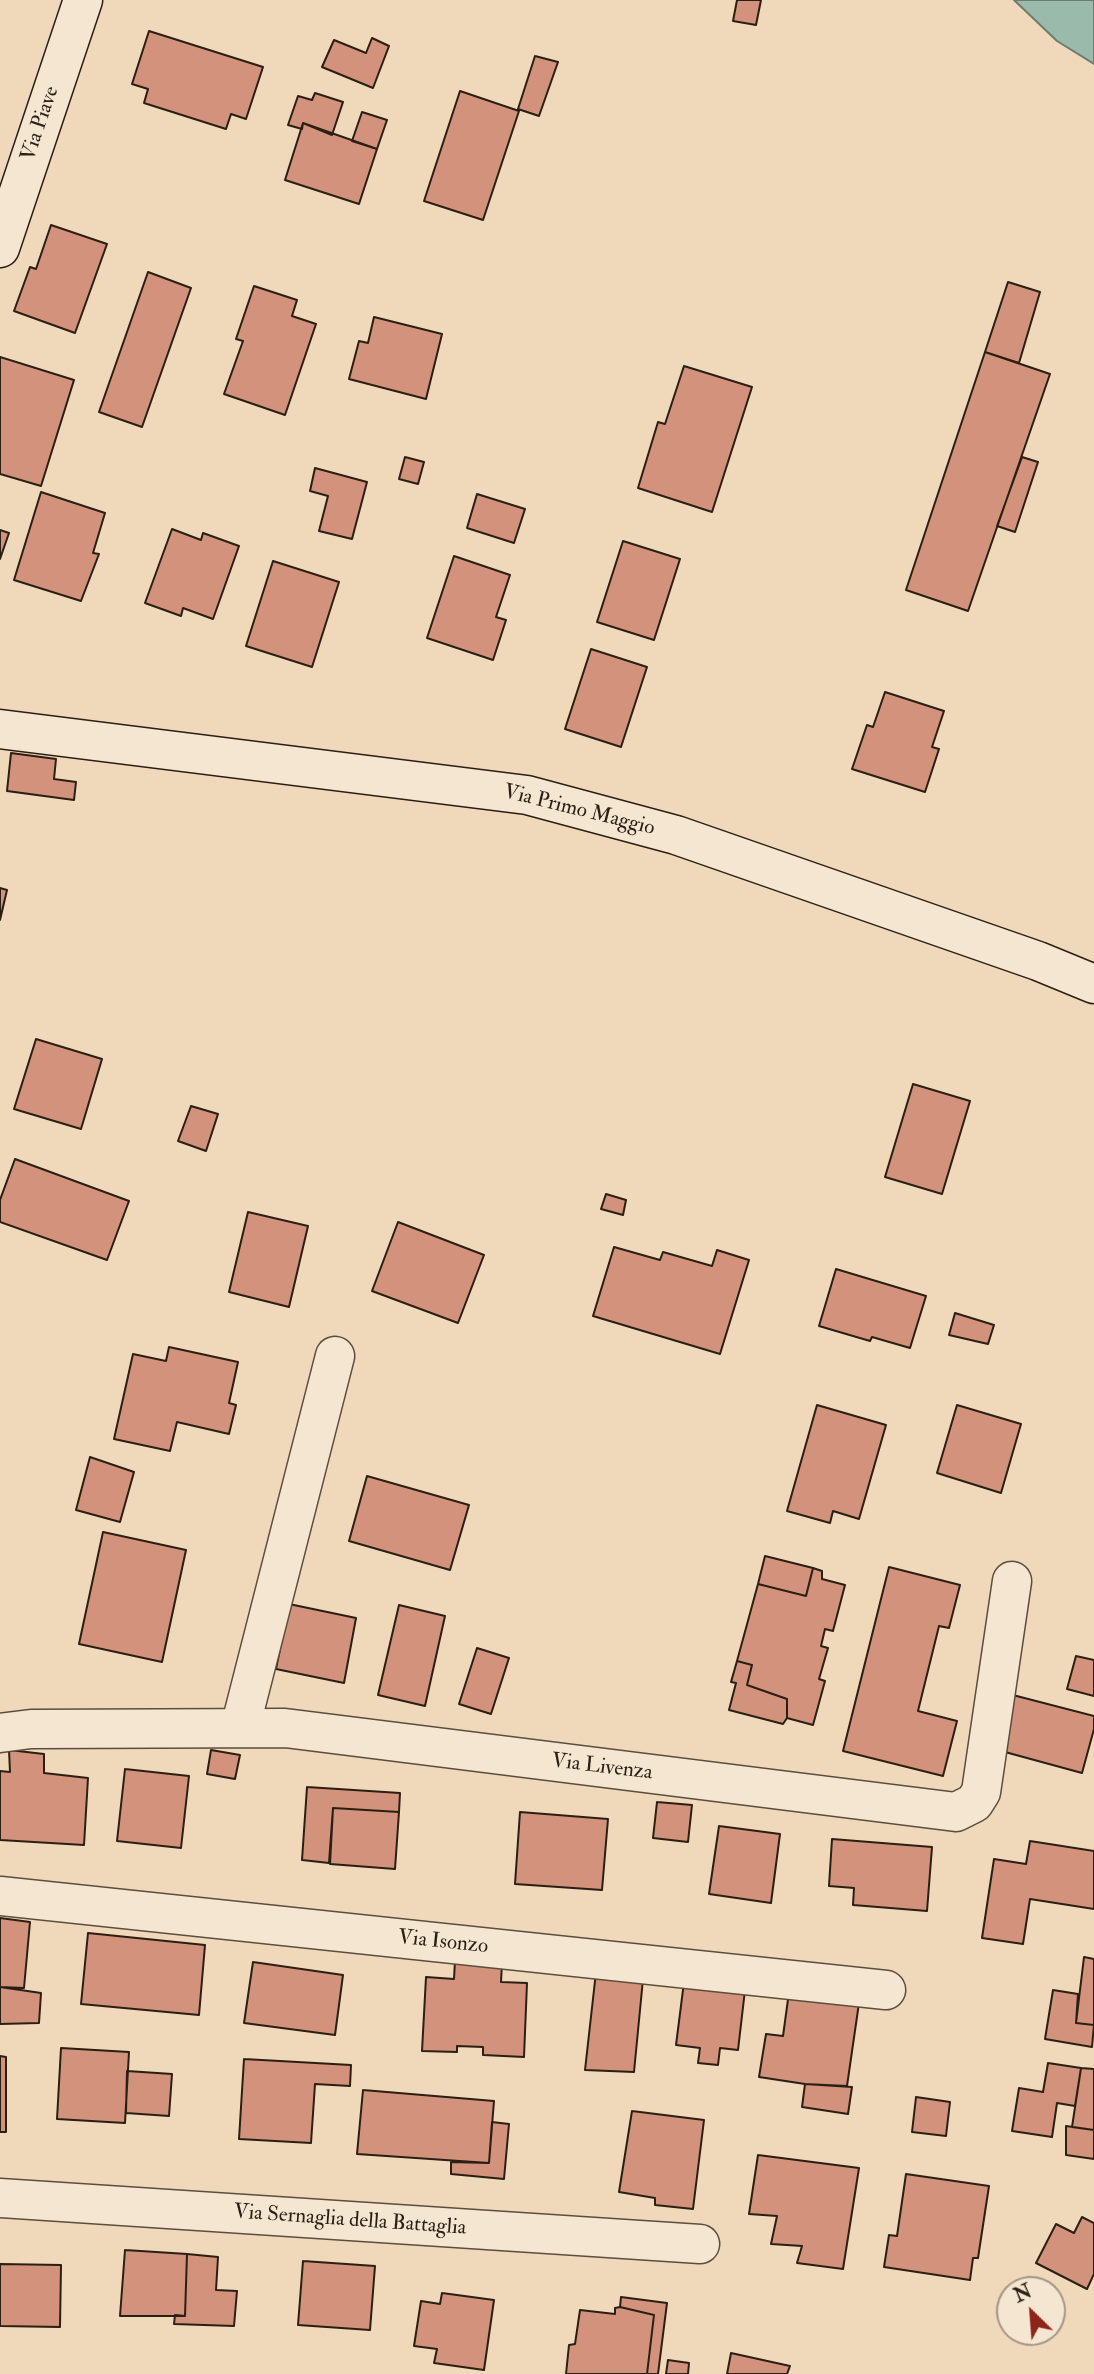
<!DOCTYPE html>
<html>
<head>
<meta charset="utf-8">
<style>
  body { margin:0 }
  #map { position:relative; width:1094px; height:2374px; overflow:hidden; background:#efd9ba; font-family:"IM FELL Double Pica",serif }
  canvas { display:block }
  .north { position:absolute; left:996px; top:2276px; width:70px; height:70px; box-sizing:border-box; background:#f5e6d2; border:2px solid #a49685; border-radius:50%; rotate:335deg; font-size:19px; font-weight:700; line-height:28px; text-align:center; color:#2a1f12 }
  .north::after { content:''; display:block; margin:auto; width:24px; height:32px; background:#8f2418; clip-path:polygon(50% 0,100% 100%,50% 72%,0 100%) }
</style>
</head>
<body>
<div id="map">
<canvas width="1094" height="2374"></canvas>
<div class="north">N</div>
</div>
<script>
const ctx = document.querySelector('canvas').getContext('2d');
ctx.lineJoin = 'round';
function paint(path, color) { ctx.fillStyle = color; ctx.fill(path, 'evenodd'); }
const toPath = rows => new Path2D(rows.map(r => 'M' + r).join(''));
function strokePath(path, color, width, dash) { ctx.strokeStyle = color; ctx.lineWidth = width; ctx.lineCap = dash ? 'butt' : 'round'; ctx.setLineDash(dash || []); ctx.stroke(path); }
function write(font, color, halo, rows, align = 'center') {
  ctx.font = font + ' "IM FELL Double Pica",serif'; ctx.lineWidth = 5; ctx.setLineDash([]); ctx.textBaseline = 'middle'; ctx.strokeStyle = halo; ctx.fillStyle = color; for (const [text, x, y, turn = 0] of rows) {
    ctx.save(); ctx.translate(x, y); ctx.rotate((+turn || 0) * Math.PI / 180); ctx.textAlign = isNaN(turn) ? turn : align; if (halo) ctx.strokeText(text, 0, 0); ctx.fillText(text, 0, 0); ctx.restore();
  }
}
const water = toPath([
  [1014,0,1094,0,1094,64,1057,41,1014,0]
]);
paint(water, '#9abaac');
strokePath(water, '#6d7c6e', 2);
const building = toPath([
  [737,0,761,0,756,25,733,21,737,0],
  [149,31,263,67,246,119,231,114,226,129,144,103,148,89,132,84,149,31],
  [372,38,389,46,373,88,322,67,334,40,366,53,372,38],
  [535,56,558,62,539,116,518,109,535,56],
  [460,91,519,111,483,220,424,201,460,91],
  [315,93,343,102,332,135,303,123,302,129,288,125,298,96,312,100,315,93],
  [362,112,387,120,377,149,352,141,362,112],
  [303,123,377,149,359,204,285,180,303,123],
  [51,225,107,244,75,333,14,311,30,267,36,269,51,225],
  [148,272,191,288,142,427,99,412,148,272],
  [1008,282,1040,292,1019,363,985,352,1008,282],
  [254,286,297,300,292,316,316,324,285,415,224,394,243,341,236,339,254,286],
  [374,317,442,334,426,399,349,379,359,341,368,343,374,317],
  [985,352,1050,374,968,611,906,590,985,352],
  [0,357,74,380,41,486,0,474,0,357],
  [684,366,752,387,712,512,638,488,658,422,665,424,684,366],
  [405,457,424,462,418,484,399,479,405,457],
  [1022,457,1038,462,1015,532,997,526,1022,457],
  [315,468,367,482,352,539,319,531,328,496,310,491,315,468],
  [41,492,105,513,93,553,99,554,81,601,14,580,41,492],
  [477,494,525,509,514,543,467,528,477,494],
  [172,529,201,540,203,533,239,546,213,619,183,608,181,616,145,603,172,529],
  [0,530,9,533,0,559,0,530],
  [623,541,680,559,654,640,597,622,623,541],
  [454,556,510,575,496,617,506,620,493,660,427,638,454,556],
  [273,561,339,582,312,667,246,646,273,561],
  [591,649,647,667,621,747,565,729,591,649],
  [885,692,944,711,932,747,939,749,925,792,852,769,867,725,873,727,885,692],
  [11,753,56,759,54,779,76,782,74,800,7,791,11,753],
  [0,888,7,890,0,920,0,888],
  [36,1039,102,1059,81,1129,14,1109,36,1039],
  [913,1084,970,1101,942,1194,885,1177,913,1084],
  [191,1106,218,1114,206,1151,178,1141,191,1106],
  [15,1159,129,1201,107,1260,0,1222,0,1200,15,1159],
  [606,1194,626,1200,623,1215,601,1209,606,1194],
  [248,1212,308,1226,289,1307,229,1292,248,1212],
  [398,1222,484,1255,458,1323,372,1291,398,1222],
  [614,1247,660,1260,663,1252,712,1266,717,1250,749,1260,720,1354,593,1316,614,1247],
  [836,1269,926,1296,910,1348,872,1337,870,1341,819,1326,836,1269],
  [955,1313,994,1325,988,1344,949,1335,955,1313],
  [169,1347,238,1362,229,1403,236,1405,229,1434,177,1422,170,1451,114,1439,133,1354,166,1361,169,1347],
  [817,1405,886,1425,859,1519,833,1511,830,1523,787,1511,817,1405],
  [957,1405,1021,1424,1001,1493,937,1473,957,1405],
  [90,1457,134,1472,120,1522,76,1510,90,1457],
  [367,1476,469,1505,450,1570,349,1541,367,1476],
  [103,1532,186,1550,162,1662,79,1644,103,1532],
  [765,1556,813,1568,806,1596,758,1584,765,1556],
  [889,1567,960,1585,949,1628,939,1626,918,1711,957,1721,943,1776,843,1751,889,1567],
  [813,1568,822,1571,822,1579,845,1585,833,1631,825,1629,821,1646,828,1648,819,1679,825,1681,813,1725,787,1718,787,1699,747,1685,752,1665,737,1661,758,1584,806,1596,813,1568],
  [289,1604,356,1618,344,1683,276,1669,289,1604],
  [399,1605,445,1616,425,1706,378,1695,399,1605],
  [477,1648,509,1658,491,1714,459,1704,477,1648],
  [1076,1656,1094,1660,1094,1696,1067,1689,1076,1656],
  [737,1661,752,1665,747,1685,787,1699,787,1718,783,1724,729,1710,736,1683,731,1682,737,1661],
  [1009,1694,1094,1716,1094,1729,1082,1773,994,1749,1009,1694],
  [9,1750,44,1754,44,1773,88,1778,84,1845,0,1840,0,1771,10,1772,9,1750],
  [211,1750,240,1755,235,1779,207,1774,211,1750],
  [125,1769,189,1776,181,1848,117,1841,125,1769],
  [307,1787,400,1793,399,1812,333,1808,329,1863,302,1860,307,1787],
  [657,1802,692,1805,688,1842,653,1838,657,1802],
  [333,1808,399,1812,395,1869,330,1864,333,1808],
  [520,1812,608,1819,602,1890,515,1884,520,1812],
  [719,1826,780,1834,771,1903,709,1894,719,1826],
  [832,1839,932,1847,927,1911,853,1905,854,1888,829,1886,832,1839],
  [1030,1841,1094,1851,1094,1909,1030,1899,1023,1944,982,1938,994,1859,1026,1864,1030,1841],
  [0,1918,30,1922,24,1988,0,1987,0,1918],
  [88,1933,205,1945,199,2015,81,2004,88,1933],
  [1084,1957,1094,1959,1094,2025,1076,2023,1084,1957],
  [455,1961,502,1963,501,1982,527,1983,524,2057,483,2055,483,2047,457,2046,457,2052,422,2051,426,1977,454,1979,455,1961],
  [253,1962,343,1975,335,2035,244,2023,253,1962],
  [596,1972,643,1979,634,2072,585,2070,596,1972],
  [684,1982,745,1990,738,2050,720,2048,718,2065,698,2063,700,2048,676,2045,684,1982],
  [0,1987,41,1993,39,2023,0,2024,0,1987],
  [1053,1990,1078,1994,1076,2023,1094,2025,1092,2047,1045,2039,1053,1990],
  [789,1992,859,2003,847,2086,805,2084,759,2077,766,2034,783,2036,789,1992],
  [61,2048,129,2052,125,2123,57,2119,61,2048],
  [0,2056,6,2057,6,2132,0,2132,0,2056],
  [244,2059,351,2065,350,2086,315,2084,311,2143,239,2139,244,2059],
  [1048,2063,1081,2068,1075,2106,1057,2103,1052,2137,1012,2131,1019,2088,1043,2092,1048,2063],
  [1081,2068,1094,2069,1094,2130,1072,2127,1081,2068],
  [127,2071,172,2074,169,2116,126,2113,127,2071],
  [805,2084,852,2087,848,2114,802,2107,805,2084],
  [363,2090,494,2101,489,2163,357,2154,363,2090],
  [916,2097,950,2102,946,2136,912,2132,916,2097],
  [632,2111,704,2120,693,2209,655,2205,655,2198,619,2192,632,2111],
  [492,2122,509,2124,504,2179,451,2174,451,2162,489,2163,492,2122],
  [1066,2126,1094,2130,1094,2159,1066,2155,1066,2126],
  [758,2155,859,2168,843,2269,797,2263,802,2246,771,2244,777,2216,749,2214,758,2155],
  [906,2174,989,2186,978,2258,973,2258,970,2280,884,2267,889,2235,897,2236,906,2174],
  [1082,2217,1094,2223,1094,2274,1087,2289,1036,2263,1056,2224,1074,2233,1082,2217],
  [125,2250,187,2254,185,2316,120,2316,125,2250],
  [187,2254,218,2257,216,2290,237,2291,234,2326,174,2324,175,2315,185,2316,187,2254],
  [303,2261,375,2266,370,2330,298,2325,303,2261],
  [0,2264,61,2265,60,2327,0,2326,0,2264],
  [442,2293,494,2300,484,2370,434,2363,437,2349,414,2346,421,2301,440,2304,442,2293],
  [621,2297,667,2303,658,2374,647,2374,654,2315,620,2307,621,2297],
  [620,2307,654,2315,647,2374,566,2374,569,2345,575,2344,580,2310,615,2314,615,2308,620,2307],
  [731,2353,790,2366,787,2374,727,2374,731,2353],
  [668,2360,689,2363,688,2374,666,2374,668,2360]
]);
paint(building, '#d2927b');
strokePath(building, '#2a1f12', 2);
const street = toPath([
  [240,1728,335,1356],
  [0,1733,31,1729,285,1728,956,1812,974,1803,981,1792,1012,1581],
  [0,1896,886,1990],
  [0,2198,700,2244]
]);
const secondary = toPath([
  [0,248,83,0],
  [0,729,527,795,676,835,1038,961,1094,984]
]);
strokePath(street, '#5b4e3c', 41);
strokePath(secondary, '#2a1f12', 41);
strokePath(street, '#f5e6d2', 38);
strokePath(secondary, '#f5e6d2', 38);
write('21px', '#2a1f12', '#f5e6d2', [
  ["Via Piave",41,124,-71],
  ["Via Primo Maggio",579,811,14],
  ["Via Livenza",602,1768,7],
  ["Via Isonzo",443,1943,6],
  ["Via Sernaglia della Battaglia",350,2221,4]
]);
</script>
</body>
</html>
